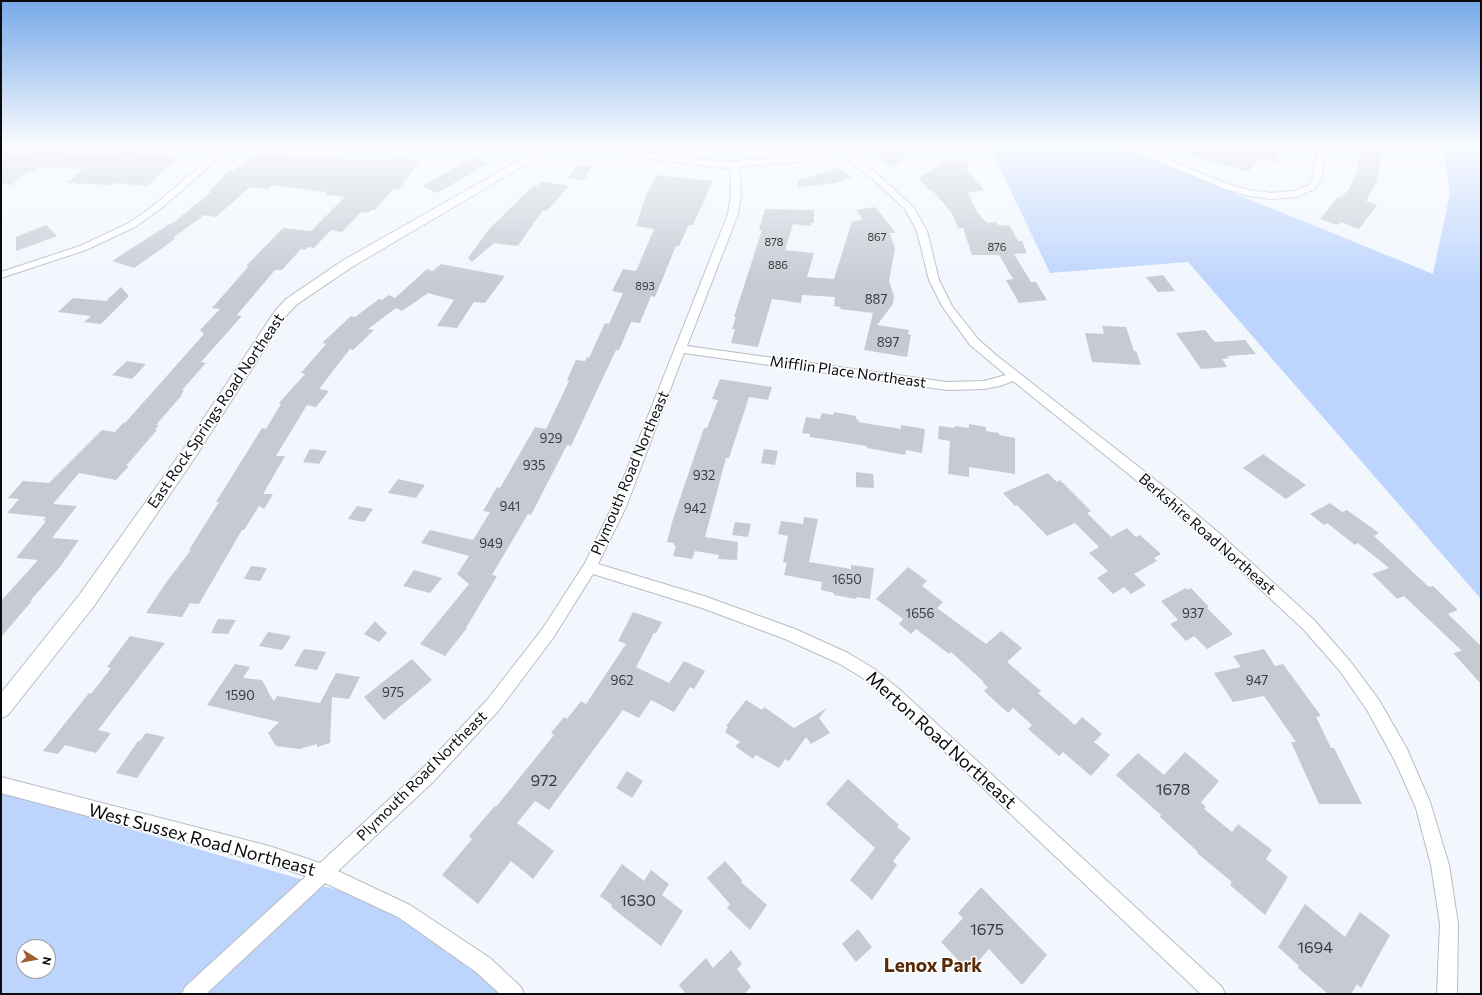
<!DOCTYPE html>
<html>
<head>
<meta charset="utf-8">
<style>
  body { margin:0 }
  #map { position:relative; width:1482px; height:995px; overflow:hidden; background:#f2f7fe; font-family:Commissioner,sans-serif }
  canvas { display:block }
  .frame { position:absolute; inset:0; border:2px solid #0a0b0e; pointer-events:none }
  .north { position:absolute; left:16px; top:939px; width:40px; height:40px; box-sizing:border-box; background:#fff; border:1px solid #9d9d9f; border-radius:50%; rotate:101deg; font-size:11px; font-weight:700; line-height:16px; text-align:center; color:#0a0b0e }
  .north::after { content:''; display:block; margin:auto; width:14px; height:18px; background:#a25d2f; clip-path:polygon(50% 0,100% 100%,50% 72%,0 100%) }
</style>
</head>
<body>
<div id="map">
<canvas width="1482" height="995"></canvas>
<div class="frame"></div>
<div class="north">N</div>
</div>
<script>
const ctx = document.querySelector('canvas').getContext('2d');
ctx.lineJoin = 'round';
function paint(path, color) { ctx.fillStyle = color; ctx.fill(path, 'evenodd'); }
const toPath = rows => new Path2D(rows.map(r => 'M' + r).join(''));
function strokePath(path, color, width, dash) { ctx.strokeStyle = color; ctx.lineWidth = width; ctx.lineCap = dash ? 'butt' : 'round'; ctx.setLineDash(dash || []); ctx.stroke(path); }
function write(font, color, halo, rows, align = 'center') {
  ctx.font = font + ' Commissioner,sans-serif'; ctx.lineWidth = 3; ctx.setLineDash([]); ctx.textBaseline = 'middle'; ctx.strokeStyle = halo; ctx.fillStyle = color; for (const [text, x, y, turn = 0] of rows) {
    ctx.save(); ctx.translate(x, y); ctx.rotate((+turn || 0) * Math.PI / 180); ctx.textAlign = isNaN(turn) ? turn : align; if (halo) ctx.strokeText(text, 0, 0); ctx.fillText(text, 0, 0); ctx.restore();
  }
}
paint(toPath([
  [989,145,1116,145,1433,274,1450,193,1442,145,1474,145,1481,149,1481,599,1188,262,1050,273],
  [1,791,429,917,518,994,1,994],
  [24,947,48,947,48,971,24,971]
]), '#bdd4fd');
paint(toPath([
  [895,145,922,145,892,168,875,154,882,152,880,150],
  [1202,145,1214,145,1228,150,1257,152,1256,145,1276,147,1279,162,1258,158,1248,172,1189,155],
  [1362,145,1382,148,1377,181,1366,201,1377,205,1359,229,1341,222,1337,225,1320,219,1338,197,1341,198,1349,189,1356,175],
  [123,151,141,153,140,154,178,157,148,186,115,183,113,185,67,183,83,169,40,167,34,172,28,171,12,185,1,184,1,153,58,152,116,156],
  [253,155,362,160,363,159,393,160,395,158,420,160,398,190,393,189,375,210,371,210,368,213,361,212,342,232,331,230,314,248,308,247,305,250,301,249,282,270,275,270,237,315,242,316,201,362,206,363,182,390,184,390,181,395,182,395,156,425,159,425,155,430,157,430,126,466,129,466,116,480,79,473,53,504,77,506,52,538,79,540,60,567,30,601,32,601,1,637,1,601,38,560,16,558,46,521,43,520,46,517,7,513,19,499,8,498,23,481,49,483,102,430,115,432,123,423,125,423,204,334,200,330,220,309,212,308,249,266,246,266,283,228,311,231,346,196,324,195,327,192,272,185,268,189,250,187,216,217,204,215,173,238,175,239,170,242,171,242,134,268,112,261,171,223,173,223,211,192,209,192,230,170,234,171,239,165,243,165],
  [474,157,489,163,437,193,422,186],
  [953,158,971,166,966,169,984,190,968,193,977,212,987,223,996,222,998,225,1010,226,1018,241,1022,241,1027,253,1014,254,1031,282,1036,282,1047,300,1019,303,1006,280,1013,279,999,255,972,255,963,228,958,228,951,212,931,189,929,190,918,178],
  [578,165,592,167,584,180,568,178],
  [839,168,851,178,835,183,799,187,798,180],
  [657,175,713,181,693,225,689,225,679,246,676,246,655,297,651,296,640,323,631,322,619,350,616,350,571,446,567,445,531,515,528,514,492,575,497,576,466,628,467,628,445,656,420,644,469,584,457,574,469,556,421,543,430,530,473,540,490,512,483,511,497,487,500,488,535,427,546,429,569,381,567,380,576,360,585,361,587,357,589,358,605,323,609,324,623,293,612,291,623,269,636,271,653,232,654,229,636,226,646,195],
  [542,181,569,186,547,211,543,210,518,246,494,243,472,262,468,258,489,229,534,185,537,186],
  [875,207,896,233,890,233,895,249,889,281,894,296,893,304,877,325,909,330,908,334,911,335,907,357,864,350,873,313,840,309,841,307,834,306,835,297,802,295,801,303,772,299,758,347,731,343,735,329,732,329,736,317,734,317,762,230,759,230,765,209,814,210,814,223,811,223,811,226,793,224,785,250,814,253,807,277,834,279,852,221,863,220,856,210],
  [46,225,57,236,16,251,16,237],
  [441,264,505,276,485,303,474,302,457,328,437,326,454,300,428,293,402,311,396,308,368,329,374,330,353,350,350,349,319,389,329,391,316,407,307,405,276,456,285,456,263,494,273,494,264,509,259,506,244,530,242,530,199,604,190,603,182,617,146,613,165,584,191,550,189,550,219,502,216,502,262,428,266,429,281,404,279,403,305,374,301,373,326,344,322,343,351,316,355,317,379,299,382,300,389,295,395,298,427,269,433,271],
  [1163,275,1175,291,1158,292,1146,277],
  [121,287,129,296,101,324,84,322,91,316,58,312,73,298,106,301],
  [1102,326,1126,327,1134,351,1136,351,1141,365,1092,362,1085,333,1104,334],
  [1205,330,1213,340,1216,342,1245,340,1256,354,1227,356,1229,358,1222,359,1227,367,1201,369,1176,333],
  [127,361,146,364,132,379,112,375],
  [720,379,772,387,768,400,749,397,729,458,726,458,705,537,738,542,737,560,718,559,719,555,695,551,692,559,673,556,676,546,674,546,674,543,667,542,673,519,704,428,707,428,718,400,712,399],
  [834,412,856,416,856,419,859,420,858,422,901,429,901,425,925,429,922,453,906,450,905,455,867,448,867,446,810,437,810,434,802,433,806,417,820,419,822,413,833,415],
  [969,424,986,427,986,431,999,433,999,435,1015,438,1015,474,969,467,969,477,948,474,950,441,938,439,939,426,955,428,955,426,969,428],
  [310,449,327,451,319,464,303,462],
  [764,449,778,451,775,465,761,463],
  [1263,454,1306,485,1286,499,1243,468],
  [856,472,873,474,874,488,856,487],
  [1048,473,1057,482,1060,480,1091,511,1087,513,1111,537,1127,528,1136,537,1140,535,1161,554,1154,558,1157,561,1134,574,1146,585,1131,594,1124,587,1113,594,1097,578,1108,571,1089,553,1099,547,1075,523,1047,536,1017,505,1015,506,1003,493],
  [398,479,425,485,416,498,388,493],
  [1330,503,1342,512,1347,510,1379,533,1374,536,1429,587,1433,586,1458,610,1448,614,1481,646,1481,684,1453,653,1462,651,1404,596,1397,599,1372,574,1389,568,1358,543,1355,545,1327,523,1324,525,1310,514],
  [357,506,373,509,364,522,348,519],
  [804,517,818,519,809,562,851,569,851,565,874,568,870,599,857,597,856,599,834,595,834,593,821,590,822,582,784,575,787,563,783,562,788,536,778,534,781,521,803,524],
  [735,522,751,524,748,537,732,535],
  [251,566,267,568,260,581,244,579],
  [908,567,927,581,922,586,943,602,937,608,986,644,1001,631,1022,648,1007,662,1041,691,1038,693,1075,725,1082,717,1102,734,1094,742,1110,755,1091,776,1063,752,1059,756,1028,729,1032,725,1013,708,1008,713,984,691,988,687,983,683,984,682,951,652,949,654,916,629,911,634,899,624,903,619,876,599],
  [414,570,442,578,430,593,403,586],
  [1186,588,1188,590,1191,588,1209,607,1207,608,1233,634,1207,649,1194,636,1186,641,1170,624,1178,620,1161,601],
  [633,612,662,622,656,633,654,633,636,667,669,683,684,661,705,671,694,689,690,687,674,712,651,700,639,718,623,710,549,810,535,801,517,823,554,851,533,879,511,861,478,904,442,875,472,839,469,836,495,806,496,807,554,735,551,733,564,717,567,719,581,701,586,704,626,644,618,641],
  [218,619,236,620,228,634,211,633],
  [375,621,387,633,379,642,364,634],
  [268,632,291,636,282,650,259,646],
  [130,636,165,643,98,730,111,733,96,753,65,745,58,754,43,751,89,693,91,694,111,668,107,667],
  [304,649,326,652,317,670,294,666],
  [1264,649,1275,666,1283,664,1321,716,1316,717,1331,748,1334,748,1362,804,1319,804,1291,742,1296,742,1264,696,1233,702,1214,673,1241,667,1233,656],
  [412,659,432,680,384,720,364,697],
  [235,664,250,667,243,678,262,680,269,693,269,694,270,695,274,701,277,696,320,703,336,673,360,677,349,699,332,697,330,743,317,747,317,744,299,749,276,746,268,733,279,722,207,705],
  [746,700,762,710,764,707,794,728,827,708,819,718,830,733,811,744,806,737,789,761,785,759,779,768,756,755,753,759,735,746,740,742,725,732,728,727,726,726],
  [146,733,165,737,137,778,116,773,138,741,140,741],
  [1185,752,1219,781,1201,802,1206,807,1204,809,1232,832,1238,824,1272,850,1266,859,1288,877,1265,915,1230,885,1232,882,1197,853,1198,852,1160,817,1161,815,1116,775,1138,753,1164,775],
  [627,771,643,781,632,798,616,788],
  [848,779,899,825,897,827,911,838,893,861,897,865,872,900,850,880,875,848,826,804],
  [725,861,742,880,741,882,767,905,750,930,727,908,730,904,707,878],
  [622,864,644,881,651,870,669,884,662,895,683,911,661,946,611,907,612,905,600,896],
  [981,887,1047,955,1022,985,989,949,969,972,941,942,963,918,958,913],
  [1305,904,1345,937,1360,912,1390,935,1361,988,1357,984,1351,994,1328,994,1298,968,1299,966,1278,947],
  [858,929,872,947,856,962,842,944],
  [731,950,742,964,737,969,751,987,744,994,686,994,679,985,706,958,713,968]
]), '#c6cad2');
const minor = toPath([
  [225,145,234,145,159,210,135,227,86,250,1,278,1,272,80,246,129,223,153,206,225,145],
  [563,145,589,145,722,162,790,157,837,148,843,145,854,145,846,150,881,177,914,208,927,231,939,280,952,306,978,339,996,355,1172,493,1220,534,1314,620,1350,661,1379,700,1407,749,1430,802,1449,865,1458,924,1457,994,1437,994,1440,924,1431,865,1416,808,1395,761,1367,710,1340,671,1304,630,1210,542,1162,501,1013,381,1000,386,984,389,947,390,684,353,626,507,598,564,704,596,795,629,848,653,873,668,899,689,1222,987,1225,994,1201,994,889,699,863,678,838,663,785,639,702,608,593,574,553,638,499,710,433,782,338,871,410,905,490,958,521,987,524,994,500,994,476,972,398,917,325,883,206,994,182,994,185,987,306,876,269,864,1,793,1,777,269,846,320,863,421,770,487,700,543,628,585,563,612,507,728,214,731,195,730,167,722,168,567,148,563,145],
  [838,153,875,181,905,209,917,231,929,280,942,306,970,345,1006,375,984,381,947,382,687,346,738,214,741,195,739,166,790,163,838,153],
  [1119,145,1131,145,1231,185,1250,190,1271,193,1294,191,1309,185,1313,179,1318,145,1326,145,1321,179,1315,189,1296,197,1271,199,1249,196,1225,189,1119,145]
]);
const tertiary = toPath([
  [546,145,559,145,352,267,296,305,285,317,194,459,94,606,8,715,1,718,1,693,80,594,182,451,275,311,286,299,342,261,546,145]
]);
strokePath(minor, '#b8bcc4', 2);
strokePath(tertiary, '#b8bcc4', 2);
paint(minor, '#fff');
paint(tertiary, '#fff');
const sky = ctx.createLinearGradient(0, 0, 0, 285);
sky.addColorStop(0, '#77a9e8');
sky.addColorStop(0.51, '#f9fbff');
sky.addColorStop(1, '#f9fbff00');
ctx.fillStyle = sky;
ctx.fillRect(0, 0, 1482, 285);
write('11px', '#393b3f', null, [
  ["867",877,237],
  ["878",774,242],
  ["876",997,247],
  ["886",778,265],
  ["893",645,286]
]);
write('13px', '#393b3f', null, [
  ["887",876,300],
  ["897",888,343],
  ["929",551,439],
  ["935",534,466],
  ["932",704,476],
  ["941",510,507],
  ["942",695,509],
  ["949",491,544],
  ["1650",847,580],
  ["1656",920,614],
  ["937",1193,614],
  ["962",622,681],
  ["947",1257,681],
  ["975",393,693],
  ["1590",240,696]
]);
write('15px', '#0a0b0e', '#fff', [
  ["Mifflin Place Northeast",848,372,8],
  ["East Rock Springs Road Northeast",216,411,-56],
  ["Plymouth Road Northeast",630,473,-67],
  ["Berkshire Road Northeast",1207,534,41],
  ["Plymouth Road Northeast",422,776,-45]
]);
write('16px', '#393b3f', null, [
  ["972",544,781],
  ["1678",1173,790],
  ["1630",638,901],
  ["1675",987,930],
  ["1694",1315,948]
]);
write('18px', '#0a0b0e', '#fff', [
  ["Merton Road Northeast",941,740,42],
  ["West Sussex Road Northeast",202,840,15]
]);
write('bold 19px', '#582a08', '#fff', [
  ["Lenox Park",933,966]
]);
</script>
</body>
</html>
